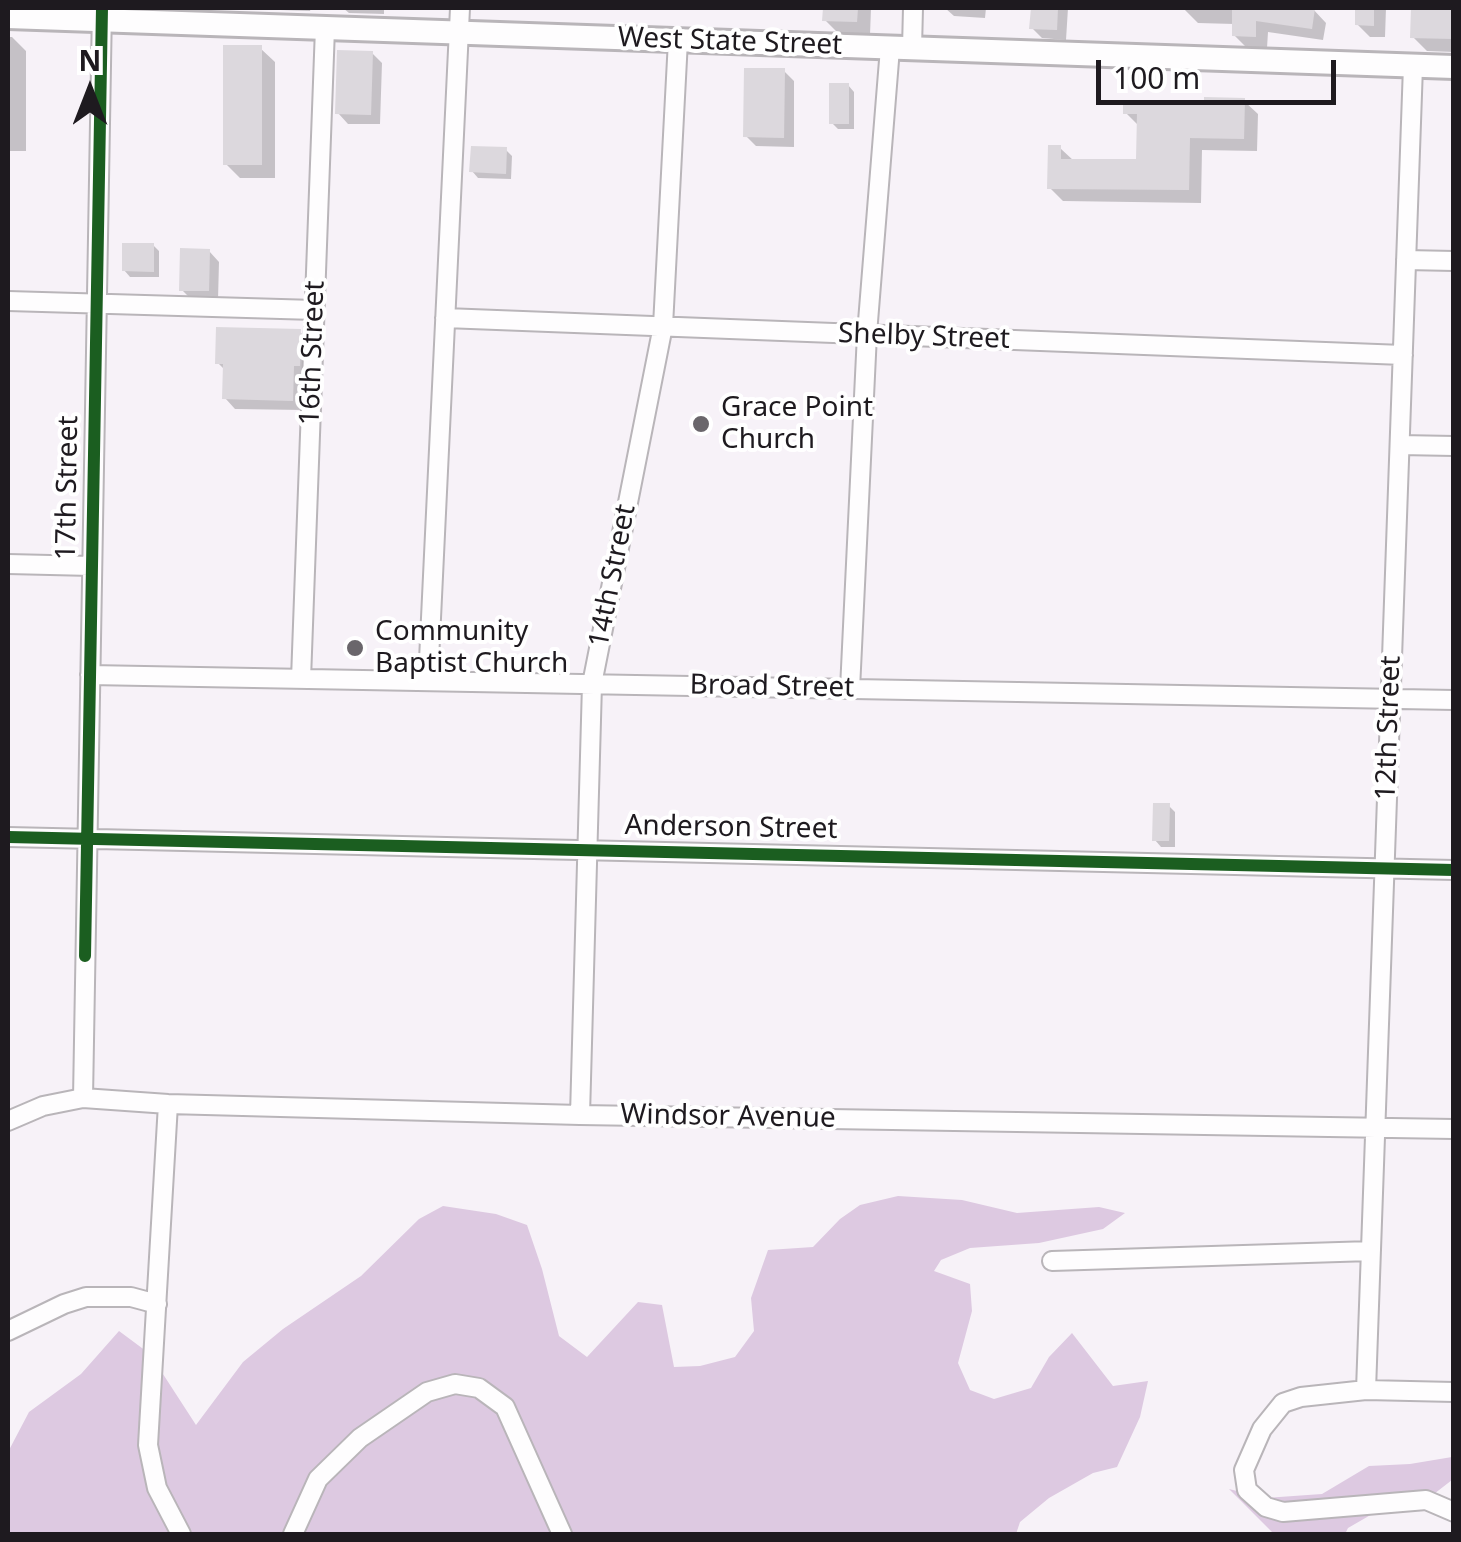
<!DOCTYPE html>
<html>
<head>
<meta charset="utf-8">
<style>
  body { margin:0 }
  #map { position:relative; width:1461px; height:1542px; overflow:hidden; background:#f7f2f8; font-family:"Noto Sans",sans-serif }
  canvas { display:block }
  .frame { position:absolute; inset:0; border:10px solid #1e1a1f; pointer-events:none }
  .north { position:absolute; left:40px; top:40px; width:100px; height:100px; -webkit-text-stroke:8px #fff; paint-order:stroke; rotate:0deg; font-size:28px; font-weight:700; line-height:40px; text-align:center; color:#1e1a1f }
  .north::after { content:''; display:block; margin:auto; width:35px; height:45px; background:#1e1a1f; clip-path:polygon(50% 0,100% 100%,50% 72%,0 100%) }
  .scale { position:absolute; left:1096px; top:60px; width:240px; height:45px; box-sizing:border-box; border:5px solid #1e1a1f; border-top:0; padding-left:12px; font-size:30px; line-height:35px; white-space:nowrap; color:#1e1a1f; -webkit-text-stroke:8px #fff; paint-order:stroke }
</style>
</head>
<body>
<div id="map">
<canvas width="1461" height="1542"></canvas>
<div class="frame"></div>
<div class="north">N</div>
<div class="scale">100 m</div>
</div>
<script>
const ctx = document.querySelector('canvas').getContext('2d');
ctx.lineJoin = 'round';
function paint(path, color) { ctx.fillStyle = color; ctx.fill(path, 'evenodd'); }
const toPath = rows => new Path2D(rows.map(r => 'M' + r).join(''));
function strokePath(path, color, width, dash) { ctx.strokeStyle = color; ctx.lineWidth = width; ctx.lineCap = dash ? 'butt' : 'round'; ctx.setLineDash(dash || []); ctx.stroke(path); }
function write(font, color, halo, rows, align = 'center') {
  ctx.font = font + ' "Noto Sans",sans-serif'; ctx.lineWidth = 8; ctx.setLineDash([]); ctx.textBaseline = 'middle'; ctx.strokeStyle = halo; ctx.fillStyle = color; for (const [text, x, y, turn = 0] of rows) {
    ctx.save(); ctx.translate(x, y); ctx.rotate((+turn || 0) * Math.PI / 180); ctx.textAlign = isNaN(turn) ? turn : align; if (halo) ctx.strokeText(text, 0, 0); ctx.fillText(text, 0, 0); ctx.restore();
  }
}
paint(toPath([
  [898,1196,962,1200,1017,1213,1099,1207,1125,1213,1103,1229,1039,1243,970,1248,941,1260,934,1271,970,1284,972,1311,958,1363,970,1390,994,1399,1031,1388,1049,1357,1072,1333,1113,1386,1148,1381,1140,1417,1117,1467,1093,1473,1049,1498,1020,1522,1016,1534,8,1534,8,1452,29,1412,81,1374,119,1331,150,1354,196,1425,243,1362,283,1329,361,1276,419,1219,443,1206,496,1214,527,1225,542,1269,559,1336,587,1357,638,1302,662,1305,674,1367,700,1366,735,1357,754,1331,751,1298,768,1250,813,1247,840,1219,860,1205],
  [1452,1457,1452,1480,1421,1504,1374,1513,1348,1528,1345,1534,1274,1534,1229,1489,1265,1498,1322,1494,1369,1466,1410,1464]
]), '#ddc9e1');
paint(toPath([
  [220,8,311,8,310,11],
  [343,8,384,8,384,14,349,13],
  [825,8,871,8,870,35,839,34,825,20],
  [945,8,986,8,985,18,954,16],
  [1033,8,1068,8,1066,40,1042,38,1032,28],
  [1183,8,1312,8,1326,23,1323,40,1268,32,1267,48,1246,47,1234,35,1234,24,1198,23],
  [1358,8,1386,8,1385,37,1370,37,1357,24],
  [1414,8,1454,8,1454,52,1427,51,1413,37],
  [8,37,12,37,26,51,26,151,8,151],
  [260,48,275,62,275,178,240,178,226,164],
  [372,53,382,63,380,124,348,124,338,113],
  [784,71,794,81,794,147,756,146,746,136],
  [848,85,854,92,854,129,838,129,832,123],
  [1244,101,1258,114,1257,151,1202,150,1201,203,1063,201,1050,188,1060,148,1074,161,1139,162,1139,126,1126,113],
  [506,150,512,156,511,179,478,178,472,171],
  [153,245,159,251,159,277,130,277,124,270],
  [209,251,219,262,218,300,192,300,182,290],
  [300,332,310,342,309,375,303,375,302,410,235,409,225,398,225,370,218,363],
  [1169,806,1175,812,1175,847,1161,847,1155,840]
]), '#0003');
paint(toPath([
  [823,8,858,8,857,22,822,21],
  [1031,8,1058,8,1057,30,1029,29],
  [1232,8,1315,8,1312,29,1256,21,1256,37,1232,36],
  [1355,8,1374,8,1374,26,1355,25],
  [1411,8,1454,8,1454,39,1410,38],
  [223,45,262,45,262,165,223,165],
  [337,50,373,51,371,115,335,114],
  [744,68,785,68,784,138,743,137],
  [829,83,849,83,849,124,829,124],
  [1204,97,1245,98,1244,139,1190,138,1189,190,1047,189,1048,145,1061,145,1061,159,1136,159,1137,114,1123,114,1123,100,1204,101],
  [471,146,507,147,506,174,469,172],
  [122,243,154,243,154,272,122,271],
  [180,248,210,249,209,291,179,291],
  [216,327,301,329,300,366,294,366,293,401,222,399,223,364,215,364],
  [1153,803,1170,803,1169,841,1152,841]
]), '#dcd8dd');
const minor = toPath([
  [912,48,913,8],
  [1406,260,1454,261],
  [8,301,315,310],
  [445,318,1403,355],
  [1400,445,1454,446],
  [8,564,92,566],
  [90,675,1454,700],
  [301,679,325,28],
  [428,681,460,8],
  [850,689,867,334,890,48],
  [8,837,1454,870],
  [83,1098,102,8],
  [168,1104,148,1445,157,1488,181,1534],
  [580,1115,592,684,663,326,678,40],
  [8,1121,43,1106,83,1098,168,1104,580,1115,1454,1129],
  [1052,1261,1371,1251],
  [8,1331,64,1304,86,1297,131,1297,157,1304],
  [1366,1390,1413,66],
  [1454,1392,1366,1390,1301,1397,1283,1403,1262,1429,1244,1470,1247,1490,1266,1507,1283,1512,1426,1500,1454,1512],
  [293,1534,318,1479,360,1438,427,1392,455,1384,479,1388,505,1407,562,1534]
]);
const major = toPath([
  [8,17,1454,67]
]);
strokePath(minor, '#b9b5b9', 22);
strokePath(major, '#b9b5b9', 28);
strokePath(minor, '#fefdfe', 18);
strokePath(major, '#fefdfe', 22);
strokePath(toPath([
  [8,837,1454,870],
  [85,956,102,8]
]), '#1b5e20', 12);
for (const [x, y, r, color] of [
  [701,424,10,"#6a666b"],
  [355,648,10,"#6a666b"]
]) { const dot = new Path2D(); dot.arc(x, y, r, 0, 2 * Math.PI); ctx.fillStyle = color; ctx.fill(dot); strokePath(dot, '#fff', 4); }
write('28px', '#1e1a1f', '#fff', [
  ["West State Street",730,42,2],
  ["Shelby Street",924,337,2],
  ["16th Street",313,353,-88],
  ["17th Street",68,488,-89],
  ["14th Street",613,576,-79],
  ["Broad Street",772,687,1],
  ["12th Street",1389,728,-88],
  ["Anderson Street",731,828,1],
  ["Windsor Avenue",728,1117,1]
]);
write('28px', '#1e1a1f', '#fff', [
  ["Grace Point",721,408],
  ["Church",721,440],
  ["Community",375,632],
  ["Baptist Church",375,664]
], 'left');
</script>
</body>
</html>
